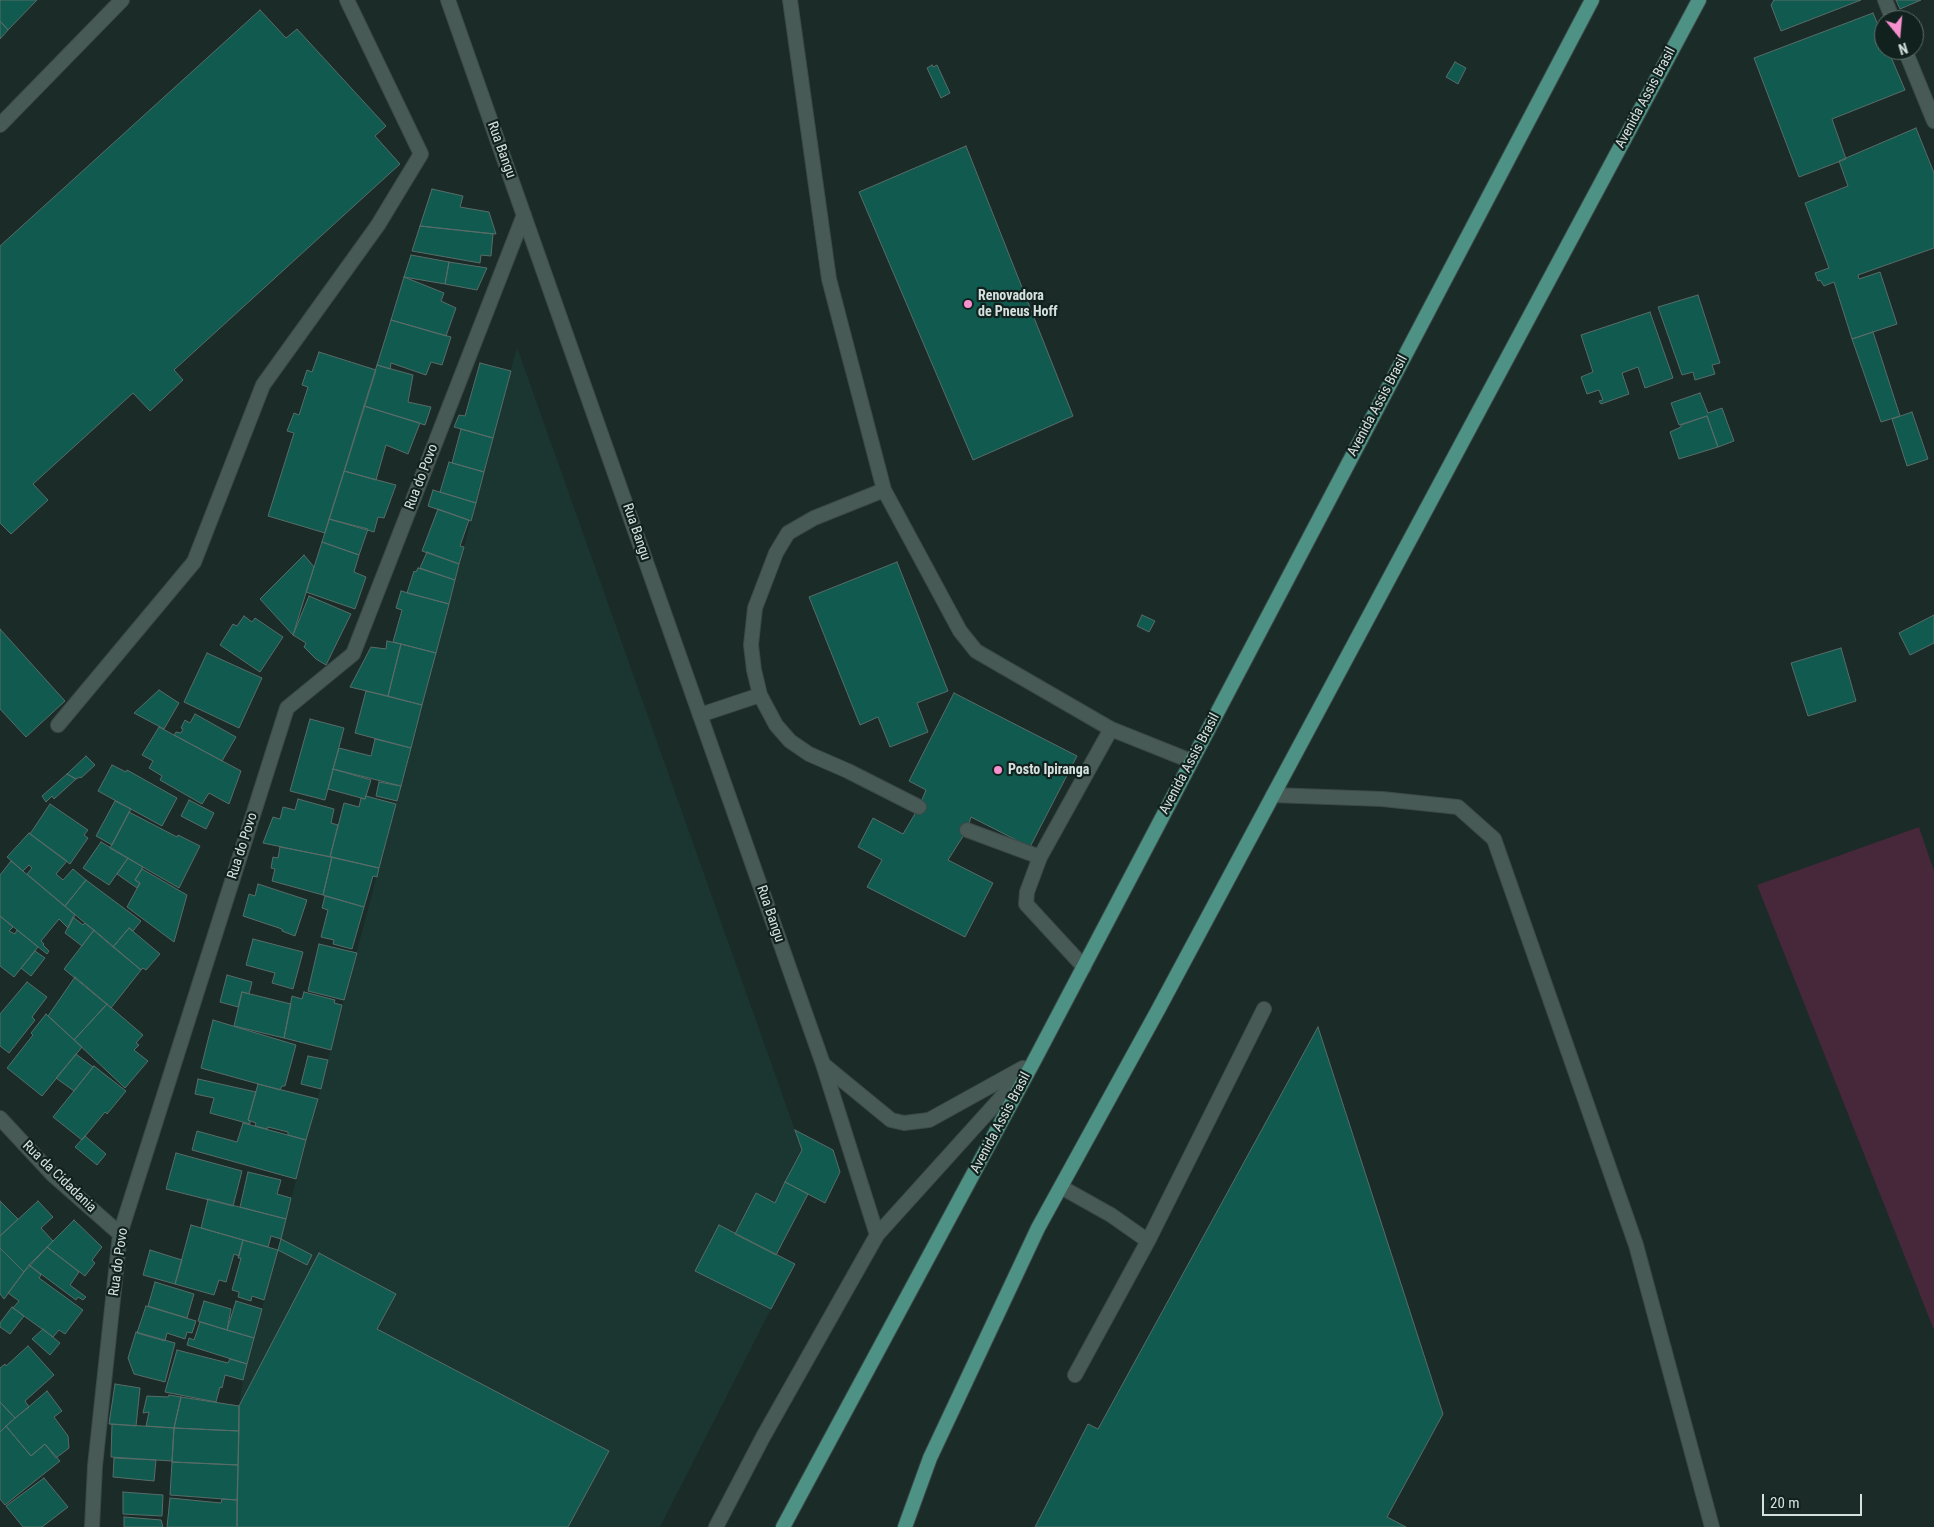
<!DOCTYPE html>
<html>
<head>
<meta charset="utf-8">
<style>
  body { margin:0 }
  #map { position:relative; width:1934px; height:1527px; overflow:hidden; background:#1a2b28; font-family:"Roboto Condensed",sans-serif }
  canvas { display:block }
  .north { position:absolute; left:1874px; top:10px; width:50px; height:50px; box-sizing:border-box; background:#11221e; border:1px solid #606e6b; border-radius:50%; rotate:163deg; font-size:14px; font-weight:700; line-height:20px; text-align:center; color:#d6e1df }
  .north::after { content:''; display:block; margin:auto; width:18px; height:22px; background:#f690cf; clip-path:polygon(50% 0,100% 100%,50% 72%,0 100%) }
  .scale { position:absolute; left:1762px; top:1494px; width:100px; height:22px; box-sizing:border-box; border:2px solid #d6e1df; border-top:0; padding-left:6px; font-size:15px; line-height:18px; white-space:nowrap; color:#d6e1df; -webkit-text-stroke:4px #11221e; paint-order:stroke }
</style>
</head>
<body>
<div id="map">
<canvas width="1934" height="1527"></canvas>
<div class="north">N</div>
<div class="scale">20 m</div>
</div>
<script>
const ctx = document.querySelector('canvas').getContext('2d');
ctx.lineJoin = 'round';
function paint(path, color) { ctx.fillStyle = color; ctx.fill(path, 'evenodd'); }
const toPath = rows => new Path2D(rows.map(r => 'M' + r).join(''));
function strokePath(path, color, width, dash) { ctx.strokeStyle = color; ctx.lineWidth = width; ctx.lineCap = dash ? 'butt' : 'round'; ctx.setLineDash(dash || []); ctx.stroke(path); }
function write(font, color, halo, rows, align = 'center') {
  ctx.font = font + ' "Roboto Condensed",sans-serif'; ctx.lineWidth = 4.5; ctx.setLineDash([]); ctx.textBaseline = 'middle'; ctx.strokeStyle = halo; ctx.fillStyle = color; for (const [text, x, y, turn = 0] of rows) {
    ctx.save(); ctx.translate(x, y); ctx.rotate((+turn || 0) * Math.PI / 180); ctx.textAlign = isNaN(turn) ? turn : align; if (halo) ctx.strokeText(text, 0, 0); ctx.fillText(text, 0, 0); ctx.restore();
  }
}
paint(toPath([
  [517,347,802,1150,775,1203,756,1193,735,1234,695,1271,771,1309,660,1527,237,1527,239,1406,243,1380]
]), '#1b3530');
paint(toPath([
  [1919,827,1934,871,1934,1330,1757,885]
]), '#46283a');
const building = toPath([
  [0,0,37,0,8,30,0,21,0,0],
  [1774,0,1861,0,1781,31,1771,5,1774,0],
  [1896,0,1921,0,1900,9,1896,0],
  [260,10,286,38,297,29,386,126,375,136,400,164,174,370,183,380,150,411,133,393,33,484,48,500,11,534,0,523,0,246,260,10],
  [1873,13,1884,39,1884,50,1888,50,1905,90,1832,119,1846,159,1799,177,1754,58,1873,13],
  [0,21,8,30,0,39,0,21],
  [1455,62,1466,68,1458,84,1446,77,1455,62],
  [932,65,933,67,937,65,950,93,941,98,927,68,932,65],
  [1916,128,1934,173,1934,248,1858,275,1859,279,1880,272,1897,324,1852,339,1834,282,1824,286,1820,280,1818,281,1815,273,1829,268,1805,203,1848,186,1839,161,1916,128],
  [966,146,1073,416,973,460,859,192,966,146],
  [432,189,463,196,460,207,489,212,496,234,420,226,432,189],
  [420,226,493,234,491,256,481,255,480,263,412,251,420,226],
  [411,255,449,262,445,284,404,277,411,255],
  [449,262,487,268,477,290,445,284,449,262],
  [404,277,444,293,441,301,456,308,446,336,391,320,404,277],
  [1698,295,1720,363,1712,365,1715,374,1695,380,1693,372,1682,375,1658,307,1698,295],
  [1650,312,1673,378,1645,388,1638,367,1622,373,1629,394,1601,404,1599,401,1603,400,1599,390,1587,394,1581,377,1593,372,1581,335,1650,312],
  [391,320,451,337,442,365,431,362,426,375,391,363,390,369,377,365,391,320],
  [1873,332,1900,416,1881,422,1852,339,1873,332],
  [319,352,376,370,325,533,268,516,294,433,287,431,294,413,299,415,308,387,302,385,307,370,312,372,319,352],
  [480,363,511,371,493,438,454,427,459,415,465,416,480,363],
  [377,365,413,375,408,402,431,407,425,425,364,406,377,365],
  [1700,393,1708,413,1722,408,1734,441,1718,447,1707,416,1679,425,1671,403,1700,393],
  [364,406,420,423,408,454,386,445,376,480,344,471,364,406],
  [1912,412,1928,459,1907,466,1892,419,1912,412],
  [1707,416,1718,447,1679,459,1670,432,1681,427,1681,425,1707,416],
  [461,429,493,438,484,472,452,463,461,429],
  [449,462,484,472,476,503,440,492,449,462],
  [344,471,396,485,384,518,378,517,374,532,329,519,344,471],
  [433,490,476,503,471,521,428,506,433,490],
  [438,509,469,520,460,546,464,547,459,564,422,551,438,509],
  [329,519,368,529,359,555,322,542,329,519],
  [322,542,359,555,354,572,366,577,355,609,306,592,322,542],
  [427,552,459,564,455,580,420,568,427,552],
  [304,555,314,567,293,635,260,599,304,555],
  [897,562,948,691,917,703,928,732,890,747,878,717,860,725,809,597,897,562],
  [418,568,455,580,449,604,407,593,414,571,416,572,418,568],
  [401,591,449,604,436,653,393,642,402,610,396,608,401,591],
  [309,596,351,614,326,665,316,659,304,647,306,643,293,635,309,596],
  [1142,615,1155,621,1149,632,1137,626,1142,615],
  [1934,615,1934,643,1910,655,1899,633,1934,615],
  [244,616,252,622,255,618,283,637,260,672,220,645,233,624,237,626,244,616],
  [0,629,65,701,26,737,0,709,0,629],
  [387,641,401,644,388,696,350,687,371,647,386,649,387,641],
  [401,644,436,653,422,705,388,696,401,644],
  [1841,648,1856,701,1808,716,1791,663,1841,648],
  [207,653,262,678,239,728,184,702,207,653],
  [159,690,179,703,164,729,134,713,159,690],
  [366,691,422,705,411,748,355,733,366,691],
  [954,693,1077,756,1030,847,971,817,967,830,948,860,993,883,965,937,867,887,882,860,858,847,873,818,903,834,919,807,926,790,909,781,954,693],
  [195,714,236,737,222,761,174,735,176,732,181,733,183,729,181,728,185,720,190,723,195,714],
  [310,719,344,728,325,800,290,791,310,719],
  [159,727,241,771,229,804,209,793,202,804,160,780,162,776,149,768,153,761,142,755,159,727],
  [375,739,411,748,401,786,333,769,339,748,371,756,375,739],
  [86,756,95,765,81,778,80,777,76,779,67,774,86,756],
  [112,765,126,772,127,770,177,798,162,826,98,791,112,765],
  [333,769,371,780,365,799,328,789,333,769],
  [67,774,76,779,54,799,52,796,46,802,42,796,67,774],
  [379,782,401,786,397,801,376,796,379,782],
  [366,796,396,804,379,868,330,857,344,803,359,807,361,798,365,799,366,796],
  [298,799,334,809,331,823,338,825,330,857,263,843,273,817,280,819,283,807,295,810,298,799],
  [189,800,214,813,206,829,181,816,189,800],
  [115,801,131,809,112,845,96,836,115,801],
  [50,804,88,830,84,835,88,838,70,864,30,834,50,804],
  [129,812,177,837,178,835,200,846,179,888,110,848,129,812],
  [29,833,67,861,56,874,63,880,73,869,86,880,65,906,27,874,32,868,29,865,23,871,7,857,29,833],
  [101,842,128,858,109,885,83,868,101,842],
  [280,847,332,857,323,895,272,881,275,869,271,868,273,857,278,858,280,847],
  [332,857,379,868,377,877,373,876,364,907,323,895,332,857],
  [128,858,143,867,135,880,140,883,137,888,117,874,128,858],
  [11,861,75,915,68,928,59,919,41,941,44,944,43,945,49,951,47,954,0,916,0,875,11,861],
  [142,869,187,895,174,942,127,907,140,883,135,880,142,869],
  [86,880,141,921,133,931,129,928,113,947,65,906,86,880],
  [258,884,307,900,295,936,282,931,282,929,243,916,249,894,255,896,258,884],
  [325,896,364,907,352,949,333,944,334,940,321,937,328,910,322,908,325,896],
  [0,916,13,927,9,931,15,934,17,930,38,947,14,977,0,966,0,916],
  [73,917,83,925,85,923,94,930,82,946,65,933,73,917],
  [129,928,160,954,146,970,143,968,141,970,113,947,129,928],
  [94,930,141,970,111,1008,64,969,94,930],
  [253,939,303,952,293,989,272,983,275,973,246,965,253,939],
  [319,944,357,953,344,1000,308,991,319,944],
  [35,951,45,958,31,976,21,968,35,951],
  [227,975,252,982,249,994,242,992,238,1007,220,1002,227,975],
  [75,977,107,1004,74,1040,48,1016,75,977],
  [27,982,47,997,32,1017,35,1020,9,1053,0,1046,0,1014,27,982],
  [242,992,291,1004,284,1038,234,1026,242,992],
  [304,992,335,1000,334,1003,342,1005,331,1050,284,1038,292,996,302,999,304,992],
  [107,1004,143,1035,136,1043,139,1045,134,1050,148,1061,125,1088,74,1040,107,1004],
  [46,1014,82,1047,42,1096,7,1068,33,1035,31,1033,46,1014],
  [213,1020,296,1045,285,1086,282,1086,280,1090,201,1068,213,1020],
  [1318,1027,1443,1414,1387,1517,1406,1527,1035,1527,1088,1424,1098,1429,1318,1027],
  [76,1054,93,1067,74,1091,56,1078,76,1054],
  [308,1056,328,1060,321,1089,301,1084,308,1056],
  [94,1066,126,1091,107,1114,105,1112,82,1140,53,1117,94,1066],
  [198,1079,256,1092,248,1120,250,1121,250,1124,210,1113,214,1098,195,1094,198,1079],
  [258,1084,318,1099,306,1140,288,1135,288,1132,268,1127,267,1129,255,1126,256,1123,248,1120,258,1084],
  [243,1123,306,1140,296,1179,192,1150,197,1131,237,1142,243,1123],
  [795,1130,833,1150,840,1172,825,1203,785,1182,802,1150,795,1130],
  [85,1136,106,1154,97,1165,75,1147,85,1136],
  [176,1153,242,1171,233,1206,166,1189,176,1153],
  [248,1172,281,1180,277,1194,291,1198,286,1219,240,1207,248,1172],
  [785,1182,808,1194,776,1255,735,1234,756,1193,775,1203,785,1182],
  [208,1199,286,1219,281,1239,271,1236,268,1247,201,1228,208,1199],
  [0,1201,18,1219,0,1236,0,1201],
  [38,1201,53,1217,41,1228,53,1241,24,1272,0,1248,0,1236,38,1201],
  [74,1220,102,1247,92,1260,95,1263,85,1276,47,1247,74,1220],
  [191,1225,243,1240,239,1256,234,1254,226,1282,219,1280,214,1295,175,1284,191,1225],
  [719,1225,795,1264,771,1309,695,1271,719,1225],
  [281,1239,312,1255,307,1265,278,1250,281,1239],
  [243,1240,278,1250,264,1300,252,1296,251,1301,238,1297,239,1292,232,1290,241,1258,238,1258,243,1240],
  [47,1247,79,1272,70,1285,86,1297,83,1300,78,1297,76,1300,29,1265,47,1247],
  [0,1248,24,1272,4,1299,0,1294,0,1248],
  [150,1250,182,1260,175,1284,143,1275,150,1250],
  [319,1253,396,1294,377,1329,609,1451,568,1527,237,1527,239,1406,319,1253],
  [29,1265,41,1275,39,1278,83,1310,65,1334,59,1330,53,1337,13,1308,19,1301,8,1293,29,1265],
  [155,1282,194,1294,187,1318,148,1306,155,1282],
  [204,1301,231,1309,227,1330,198,1321,204,1301],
  [236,1301,262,1309,254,1338,227,1330,236,1301],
  [146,1306,196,1321,192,1333,187,1332,185,1339,167,1333,165,1341,137,1333,146,1306],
  [12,1307,24,1316,10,1334,0,1327,0,1323,12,1307],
  [200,1322,254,1338,247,1364,187,1345,189,1338,194,1340,200,1322],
  [43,1329,60,1343,50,1355,32,1339,43,1329],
  [136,1332,175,1343,165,1382,134,1374,128,1358,136,1332],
  [28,1346,54,1375,25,1401,29,1407,15,1418,0,1402,0,1368,5,1364,6,1366,28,1346],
  [177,1350,228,1363,230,1359,247,1364,243,1380,225,1375,222,1388,220,1387,216,1402,165,1392,177,1350],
  [115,1384,140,1388,136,1426,109,1424,115,1384],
  [47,1391,62,1411,54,1417,68,1436,69,1448,56,1458,45,1444,31,1456,6,1426,47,1391],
  [169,1395,181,1397,174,1428,146,1426,149,1412,143,1413,147,1396,168,1397,169,1395],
  [181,1397,239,1406,239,1431,174,1428,181,1397],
  [0,1402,15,1418,0,1432,0,1402],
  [112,1424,174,1428,172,1461,111,1457,112,1424],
  [6,1426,31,1456,45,1444,60,1461,5,1505,0,1499,0,1432,6,1426],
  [174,1428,239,1431,238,1465,172,1462,174,1428],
  [114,1458,156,1460,154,1481,113,1477,114,1458],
  [172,1462,238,1465,237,1500,170,1495,172,1462],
  [44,1478,68,1507,42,1527,23,1527,6,1506,44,1478],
  [123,1492,163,1495,162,1516,123,1514,123,1492],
  [170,1498,221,1503,222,1499,237,1500,237,1527,167,1527,170,1498],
  [124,1517,161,1520,163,1527,124,1527,124,1517]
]);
paint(building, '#115a50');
strokePath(building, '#596c68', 1);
const service = toPath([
  [790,0,829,279,884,490],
  [1885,0,1893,20],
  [1905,50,1934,121],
  [0,125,122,0],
  [760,695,754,670,751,645,755,608,776,553,788,533,814,518,884,490,960,631,976,651,1111,729],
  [700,715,760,695,776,725,790,741,809,754,848,771,919,807],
  [58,725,194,562,263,385,378,225,421,154,347,0],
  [1273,795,1382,799,1458,807,1494,839,1636,1245,1712,1527],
  [967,830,1040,857],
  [1084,967,1026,904,1027,892,1040,857,1111,729,1191,761],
  [1061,1187,1111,1215,1148,1241,1075,1375],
  [1148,1241,1264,1009]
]);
const minor = toPath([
  [448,0,823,1064,877,1235],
  [824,1065,891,1120,904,1123,929,1120,1023,1068],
  [0,1118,53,1175,120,1234],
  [92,1527,95,1466,120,1234,287,708,353,654,524,215],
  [716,1527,763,1437,877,1235,1027,1069]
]);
const primary = toPath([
  [783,1527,1034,1061,1592,0],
  [905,1527,930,1458,1038,1228,1158,1010,1699,0]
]);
strokePath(service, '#3b4947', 16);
strokePath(minor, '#3b4947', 16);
strokePath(primary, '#3b4947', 16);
strokePath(service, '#485a56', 14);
strokePath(minor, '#485a56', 14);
strokePath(primary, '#4e9185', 14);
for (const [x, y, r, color] of [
  [968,304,5,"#f690cf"],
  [998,770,5,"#f690cf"]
]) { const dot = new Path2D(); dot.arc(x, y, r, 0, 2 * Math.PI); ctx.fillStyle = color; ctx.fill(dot); strokePath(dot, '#11221e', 2); }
write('14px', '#d6e1df', '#11221e', [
  ["Avenida Assis Brasil",1646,98,-62],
  ["Rua Bangu",501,150,70],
  ["Avenida Assis Brasil",1378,406,-62],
  ["Rua do Povo",422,477,-69],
  ["Rua Bangu",636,532,71],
  ["Avenida Assis Brasil",1190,764,-62],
  ["Rua do Povo",243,846,-72],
  ["Rua Bangu",770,914,71],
  ["Avenida Assis Brasil",1001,1123,-62],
  ["Rua da Cidadania",59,1177,44],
  ["Rua do Povo",119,1262,-82]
]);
write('bold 14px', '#d6e1df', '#11221e', [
  ["Renovadora",978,296],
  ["de Pneus Hoff",978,312],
  ["Posto Ipiranga",1008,770]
], 'left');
</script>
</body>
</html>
